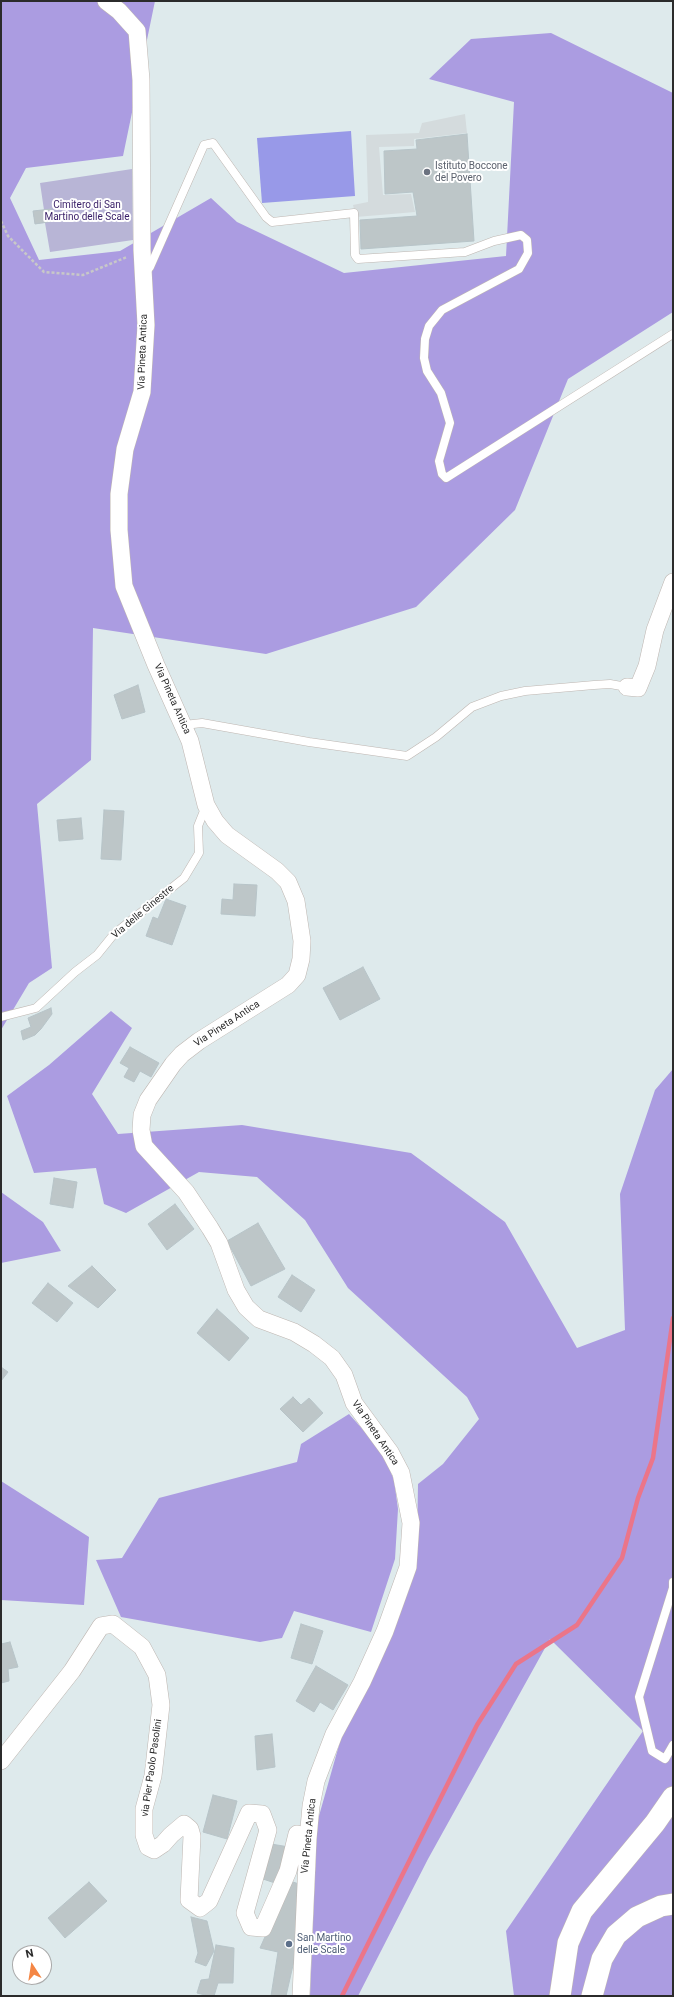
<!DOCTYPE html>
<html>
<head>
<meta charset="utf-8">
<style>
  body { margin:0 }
  #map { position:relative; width:674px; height:1997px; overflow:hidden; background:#deeaec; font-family:Roboto,sans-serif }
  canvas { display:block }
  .frame { position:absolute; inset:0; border:2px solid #2b2b2b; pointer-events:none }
  .north { position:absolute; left:12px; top:1945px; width:40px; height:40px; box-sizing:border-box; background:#fff; border:1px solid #aaa; border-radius:50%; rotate:348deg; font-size:11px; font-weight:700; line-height:16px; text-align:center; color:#2b2b2b }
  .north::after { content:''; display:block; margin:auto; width:14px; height:18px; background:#f48644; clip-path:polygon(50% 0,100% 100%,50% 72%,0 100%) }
</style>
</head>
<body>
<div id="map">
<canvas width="674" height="1997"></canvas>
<div class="frame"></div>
<div class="north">N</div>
</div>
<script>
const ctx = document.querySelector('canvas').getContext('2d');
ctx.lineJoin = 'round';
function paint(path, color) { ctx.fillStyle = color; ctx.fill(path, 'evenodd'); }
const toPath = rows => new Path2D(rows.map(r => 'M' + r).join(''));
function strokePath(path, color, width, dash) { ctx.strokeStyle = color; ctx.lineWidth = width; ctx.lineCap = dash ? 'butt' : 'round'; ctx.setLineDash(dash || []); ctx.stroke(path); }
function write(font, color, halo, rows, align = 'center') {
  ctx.font = font + ' Roboto,sans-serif'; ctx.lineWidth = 4; ctx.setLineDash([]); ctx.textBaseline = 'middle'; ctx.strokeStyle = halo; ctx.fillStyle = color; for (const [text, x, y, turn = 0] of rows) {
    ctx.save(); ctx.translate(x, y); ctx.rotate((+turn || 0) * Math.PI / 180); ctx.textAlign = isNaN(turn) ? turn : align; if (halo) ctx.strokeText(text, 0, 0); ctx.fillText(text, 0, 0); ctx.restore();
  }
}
paint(toPath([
  [1,1,155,1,123,156,26,168,10,198,39,260,120,251,211,198,237,222,344,273,506,256,514,102,429,79,471,39,551,33,673,93,673,312,568,379,515,510,416,607,266,654,93,628,91,760,37,804,52,968,29,983,1,1030],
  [111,1011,132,1028,92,1094,118,1134,242,1125,411,1153,505,1222,577,1348,625,1330,620,1194,655,1090,673,1069,673,1996,514,1996,506,1931,643,1731,550,1639,428,1859,358,1996,310,1996,317,1823,343,1731,417,1544,418,1484,443,1464,479,1419,467,1397,348,1288,305,1220,257,1177,199,1172,126,1213,104,1204,96,1168,34,1173,7,1096,49,1065],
  [1,1192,43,1222,61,1251,1,1263],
  [349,1414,382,1451,394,1480,398,1509,395,1559,371,1632,294,1611,282,1638,260,1642,121,1617,96,1560,122,1558,159,1498,297,1462,301,1444],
  [1,1481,89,1537,84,1605,1,1600]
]), '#ab9ce1');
paint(toPath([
  [132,169,133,240,50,252,45,223,35,224,33,211,44,210,40,183]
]), '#b8b5d6');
paint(toPath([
  [351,131,355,196,262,203,257,138]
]), '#9899e8');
paint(toPath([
  [465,114,467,133,414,139,414,146,379,147,383,195,411,194,415,212,356,217,353,205,368,202,368,198,366,135,419,133,422,123]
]), '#d4dbdd');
strokePath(toPath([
  [342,1996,477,1725,516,1664,577,1625,622,1558,638,1498,653,1458,673,1318]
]), '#eb7589', 4.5);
const building = toPath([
  [467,134,474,241,361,249,360,220,417,216,413,192,385,194,384,151,417,149,416,140,467,134],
  [51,209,53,221,35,224,33,211,51,209],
  [138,685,145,712,122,719,114,695,138,685],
  [104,810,124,811,121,860,101,859,104,810],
  [81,818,83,839,59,841,57,820,81,818],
  [234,884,257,885,255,916,221,914,222,899,233,900,234,884],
  [166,899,186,906,172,945,146,936,153,917,158,919,166,899],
  [363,967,380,999,340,1020,323,988,363,967],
  [51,1008,52,1014,41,1029,35,1035,23,1040,21,1031,31,1027,28,1018,51,1008],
  [130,1047,159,1063,151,1077,140,1071,134,1082,124,1077,129,1068,120,1063,130,1047],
  [54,1178,77,1182,73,1208,50,1204,54,1178],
  [175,1204,194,1229,167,1250,148,1224,175,1204],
  [258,1223,285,1269,251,1286,227,1241,258,1223],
  [92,1266,116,1290,98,1308,68,1286,92,1266],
  [292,1275,315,1290,301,1312,278,1297,292,1275],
  [48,1283,73,1303,57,1322,32,1303,48,1283],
  [217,1309,249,1338,229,1361,197,1333,217,1309],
  [1,1367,8,1372,1,1381,1,1367],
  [293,1397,301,1405,309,1398,323,1413,303,1432,280,1409,293,1397],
  [301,1624,323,1631,312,1664,291,1658,301,1624],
  [10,1642,18,1667,8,1669,9,1681,1,1683,1,1644,10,1642],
  [316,1666,348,1685,333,1710,320,1702,314,1712,296,1701,316,1666],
  [272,1734,275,1767,257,1770,255,1736,272,1734],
  [213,1795,237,1801,227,1839,203,1832,213,1795],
  [271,1844,289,1847,278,1884,260,1878,271,1844],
  [290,1881,299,1884,296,1952,286,1996,271,1996,278,1952,260,1948,290,1881],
  [89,1882,107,1901,65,1938,48,1918,89,1882],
  [191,1917,207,1921,214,1951,206,1966,195,1962,198,1953,191,1917],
  [216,1945,234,1948,233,1983,218,1983,214,1996,209,1996,197,1993,201,1980,209,1979,216,1945]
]);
paint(building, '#bdc6c8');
strokePath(building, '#b7c4c8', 1);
const service = toPath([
  [145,273,150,267,204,145,213,143,266,217,272,222,354,213,355,255,358,259,465,252,494,241,521,235,527,240,528,253,519,269,442,310,429,326,425,339,424,358,427,371,441,393,450,423,439,461,442,474,446,478,673,334],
  [184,725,202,723,309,742,407,756,436,737,472,707,501,696,525,691,594,685,610,684,627,687],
  [1,1017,36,1008,75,972,97,955,114,934,184,878,199,853,198,826,206,806],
  [673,1582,673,1588,639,1697,652,1751,665,1759,673,1745]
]);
const minor = toPath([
  [106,1,119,11,137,31,141,80,142,250,146,325,142,392,125,449,119,494,119,530,124,586,156,665,190,741,206,805,215,821,227,835,277,871,288,882,296,901,302,941,301,959,297,975,288,985,199,1041,182,1054,173,1064,148,1100,142,1115,141,1130,144,1146,186,1192,210,1228,219,1243,236,1290,246,1307,259,1319,294,1332,314,1344,332,1358,344,1375,354,1403,390,1452,401,1473,411,1523,408,1567,385,1631,362,1682,334,1734,316,1781,311,1806,308,1839,301,1996],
  [627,687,638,688,647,666,655,630,673,582],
  [1,1761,72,1671,101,1626,113,1624,142,1647,157,1675,161,1705,153,1776,144,1809,144,1835,148,1847,154,1850,163,1844,171,1835,184,1824,190,1829,192,1836,189,1900,200,1908,209,1901,249,1813,262,1814,268,1830,245,1913,251,1927,263,1928,288,1871,297,1834,308,1839]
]);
const tertiary = toPath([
  [560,1996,568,1943,582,1911,655,1823,673,1797],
  [592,1996,602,1959,616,1935,637,1917,661,1906,673,1904]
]);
strokePath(service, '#beb6b1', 9);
strokePath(minor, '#beb6b1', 18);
strokePath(tertiary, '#beb6b1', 22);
strokePath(toPath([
  [1,221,8,236,44,272,83,275,127,257]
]), '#c8c8c8', 2.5, [3, 2]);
strokePath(service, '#fff', 8);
strokePath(minor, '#fff', 17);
strokePath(tertiary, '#fff', 21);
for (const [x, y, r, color] of [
  [427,172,4,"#6b7280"],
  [289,1944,4,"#5c6f8a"]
]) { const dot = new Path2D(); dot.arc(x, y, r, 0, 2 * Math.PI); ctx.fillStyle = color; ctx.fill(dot); strokePath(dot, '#fff', 1.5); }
write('10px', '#5b616d', '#fff', [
  ["Istituto Boccone",435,166],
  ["del Povero",435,178]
], 'left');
write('10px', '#371d66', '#fff', [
  ["Cimitero di San",87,205],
  ["Martino delle Scale",87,217]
]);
write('10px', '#2b2b2b', '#fff', [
  ["Via Pineta Antica",143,352,-88],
  ["Via Pineta Antica",172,699,66],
  ["Via delle Ginestre",143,912,-40],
  ["Via Pineta Antica",227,1024,-33],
  ["Via Pineta Antica",375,1433,56],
  ["via Pier Paolo Pasolini",152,1768,-82],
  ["Via Pineta Antica",309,1836,-84]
]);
write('10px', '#4e5e75', '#fff', [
  ["San Martino",297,1938],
  ["delle Scale",297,1950]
], 'left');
</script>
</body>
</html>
